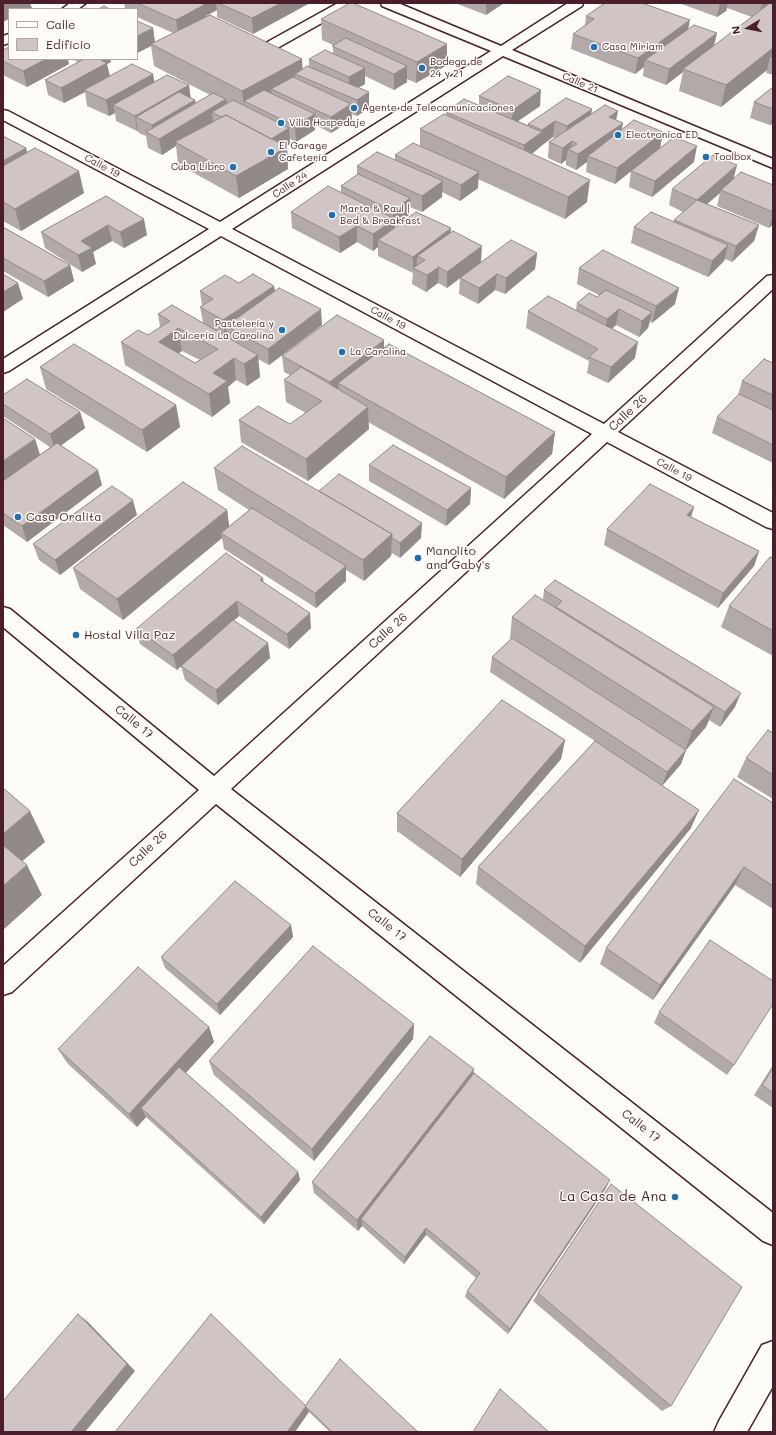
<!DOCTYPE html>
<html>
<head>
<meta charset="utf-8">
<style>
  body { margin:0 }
  #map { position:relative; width:776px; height:1435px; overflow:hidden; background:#fdfcf7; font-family:Mali,sans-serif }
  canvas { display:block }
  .frame { position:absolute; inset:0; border:4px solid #4a1f2b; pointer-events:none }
  .legend { position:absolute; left:8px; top:8px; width:130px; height:52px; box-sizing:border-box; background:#fdfcf7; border:1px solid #b5a4a5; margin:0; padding:5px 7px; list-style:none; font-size:12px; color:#4a1f2b }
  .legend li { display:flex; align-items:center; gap:8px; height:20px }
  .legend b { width:20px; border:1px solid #b5a4a5 }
  .north { position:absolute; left:728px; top:8px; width:40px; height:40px; -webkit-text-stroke:3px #fdfcf7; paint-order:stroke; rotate:260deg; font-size:11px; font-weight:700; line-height:16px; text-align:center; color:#4a1f2b }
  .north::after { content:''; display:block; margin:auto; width:14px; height:18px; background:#4a1f2b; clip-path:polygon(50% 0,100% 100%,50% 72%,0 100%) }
</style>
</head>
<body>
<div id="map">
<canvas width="776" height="1435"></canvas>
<div class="frame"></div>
<ul class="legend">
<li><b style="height:5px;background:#fdfcf7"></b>Calle</li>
<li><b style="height:11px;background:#d0c5c4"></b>Edificio</li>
</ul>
<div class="north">N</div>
</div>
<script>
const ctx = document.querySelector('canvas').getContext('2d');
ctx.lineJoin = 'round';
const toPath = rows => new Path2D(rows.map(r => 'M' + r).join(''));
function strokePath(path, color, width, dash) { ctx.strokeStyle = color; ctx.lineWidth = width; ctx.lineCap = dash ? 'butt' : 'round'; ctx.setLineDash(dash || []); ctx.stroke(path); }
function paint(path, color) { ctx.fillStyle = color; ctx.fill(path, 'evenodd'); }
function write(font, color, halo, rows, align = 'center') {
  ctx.font = font + ' Mali,sans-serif'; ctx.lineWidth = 3; ctx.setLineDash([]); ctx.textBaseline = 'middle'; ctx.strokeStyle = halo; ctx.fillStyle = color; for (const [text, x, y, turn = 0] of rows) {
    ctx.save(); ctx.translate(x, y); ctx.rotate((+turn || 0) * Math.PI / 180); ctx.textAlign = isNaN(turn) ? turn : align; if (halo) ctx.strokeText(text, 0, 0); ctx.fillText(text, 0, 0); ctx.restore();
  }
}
const minor = toPath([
  [70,3,86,3,78,9,62,9,70,3],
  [338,3,353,3,352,6,272,51,267,52,262,51,260,48,262,45,338,3],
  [381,3,398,3,501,46,568,3,583,3,582,6,512,50,773,159,773,168,503,56,232,229,604,424,767,276,773,275,773,289,618,432,773,513,773,529,766,527,607,442,231,789,773,1213,773,1245,763,1241,216,804,12,992,3,995,3,966,199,790,3,627,3,607,10,609,214,776,592,434,221,236,9,371,3,373,3,359,209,229,3,120,3,110,8,111,220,222,491,51,382,6,381,3],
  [9,34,9,43,3,45,3,36,9,34],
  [773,1341,773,1386,747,1432,714,1432,719,1421,762,1345,773,1341]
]);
strokePath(minor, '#4a1f2b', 3);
paint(minor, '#fdfcf7');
paint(toPath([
  [124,3,308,3,308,4,253,34,217,17,217,10,206,16,206,17,302,59,302,69,309,67,309,59,333,53,333,45,322,40,321,19,447,44,447,65,416,83,407,79,407,82,394,90,365,76,365,84,358,88,369,108,357,116,351,114,352,120,331,133,315,125,315,130,296,142,290,139,290,144,286,147,287,147,288,169,239,198,178,164,176,146,162,155,148,148,146,136,139,133,138,131,137,131,116,121,115,113,109,116,87,106,85,92,64,103,48,95,45,80,78,62,71,59,110,59,111,62,107,64,110,76,155,82,189,85,190,98,195,100,196,103,210,95,154,66,151,46,137,53,153,28,155,42,173,33,137,17,137,9,125,9],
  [455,3,504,3,486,15],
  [602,3,642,3,688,29,717,33,714,46,752,17,727,8,726,11,717,17,679,3,773,3,773,75,766,73,767,70,721,107,679,91,683,72,666,85,643,76,644,67,635,74,571,49,573,34,585,25,586,16,601,6],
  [3,50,69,64,27,87,3,75],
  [773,87,773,123,770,125,750,118,754,102],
  [479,96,540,106,518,121,528,125,528,124,591,114,616,120,622,130,663,132,660,148,615,184,586,172,587,162,576,170,566,165,566,160,561,164,548,158,549,142,555,138,553,137,541,146,540,147,532,154,587,202,565,219,478,179,478,188,460,201,442,192,442,197,422,212,410,207,410,214,395,225,395,227,451,232,481,262,537,253,535,269,505,294,495,290,478,304,459,294,460,278,479,264,447,288,438,283,426,292,412,284,413,273,378,256,378,247,373,251,357,242,340,253,292,228,291,212,341,193,341,186,357,175,357,166,395,160,395,155,420,146,420,129,446,115,446,112,479,105],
  [3,136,26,148,27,152,84,193,21,231,3,221],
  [694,162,652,197,629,187,631,171],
  [734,178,773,185,773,224,769,228,717,206,720,193,707,204,759,225,754,241,732,262,725,259,724,261,708,277,631,243,634,227,674,222,674,220,683,212,669,205,672,189],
  [106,196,147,235,124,248,112,241,93,252,96,264,82,272,45,248,41,232],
  [3,227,70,265,74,281,48,297,3,271],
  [579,268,675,304,652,323,650,321,648,328,639,337,616,325,612,329,635,358,608,383,587,373,589,361,526,328,528,311,576,310,577,303,597,297,599,295,577,284],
  [274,286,275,290,322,325,269,365,258,359,260,377,247,386,236,380,228,387,230,403,212,417,125,365,121,342,148,335,160,327,158,314,203,322,200,307,202,306,200,291],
  [182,351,200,360,195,363,178,353],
  [384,347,555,432,552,454,504,499,368,422,369,429,308,481,241,442,239,420,290,424,306,413,286,402,284,380,290,375,284,372,282,356],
  [773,363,773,463,712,433,717,417,738,395,742,381],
  [40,367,176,405,180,427,147,452,46,389],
  [3,395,80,412,85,428,61,445,102,485,27,542,3,525,3,481,35,439,40,455,50,447,3,416],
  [369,465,471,488,470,504,446,526,369,481],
  [214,468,319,491,421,538,400,558,392,553,391,556,364,581,346,570,346,581,316,608,224,549,222,538,123,620,80,589,73,568,227,510,229,527,249,510,218,490],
  [694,507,691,517,759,551,754,566,718,608,604,545,607,529],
  [137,515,60,575,39,560,33,544],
  [773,558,773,656,721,627,729,606],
  [264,583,311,628,289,649,239,616,233,621,268,643,270,658,218,705,185,680,181,666,177,670,140,644,136,629],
  [544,590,735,707,720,727,709,720,706,727,686,750,681,764,662,786,691,828,580,963,476,884,478,867,595,741,490,672,492,657,511,639,510,638,512,617,543,600],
  [773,733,773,799,737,777,746,758],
  [565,740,561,759,460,877,397,831,397,813],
  [773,803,773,909,735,885,653,1000,600,964,606,948],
  [291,925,293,937,220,1015,165,968,161,957],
  [659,1012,734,1065,727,1075,654,1023],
  [414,1024,413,1039,314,1161,214,1075,209,1061],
  [209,1027,214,1042,186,1073,298,1172,300,1180,264,1224,146,1117,137,1127,67,1063,58,1049],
  [773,1065,773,1108,754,1095],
  [474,1073,606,1188,508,1334,465,1297,467,1291,476,1278,426,1235,404,1264,362,1226,358,1231,314,1193,312,1182],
  [538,1293,671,1406,662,1411,533,1301],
  [306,1406,418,1432,330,1432,308,1411,309,1412]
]), '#b3a9a9');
paint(toPath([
  [6,3,30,3,32,8,29,9,9,9,9,19,3,22,3,4],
  [200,3,216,3,217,10,206,16,206,20,178,35,176,20],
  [281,3,308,3,308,4,253,34,252,18],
  [486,3,504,3,486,15],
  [720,3,728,3,726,11,717,17],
  [763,3,771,3,758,19,762,4],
  [690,20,687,35,645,60,644,67,635,74,638,58],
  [153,28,155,44,151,44,151,46,137,53,137,36],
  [717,33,713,48,683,69,683,72,666,85,669,69],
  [447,44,447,65,416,83,417,62],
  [773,48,773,58,770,57,767,70,721,107,726,85],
  [46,59,68,59,69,64,27,87,23,71],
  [93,59,110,59,111,62,107,64,110,78,84,90,85,92,64,103,61,88],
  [302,59,303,77,295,74,296,85,271,89,272,98,244,101,245,112,245,113,242,91],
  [407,66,407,82,394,90,394,74],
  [365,68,365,84,349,93,349,77],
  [153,74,156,90,113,105,115,113,109,116,106,100],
  [189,85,191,100,136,117,138,131,137,131,135,116],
  [541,90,540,106,511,126,513,110],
  [369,92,369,108,357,116,357,100],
  [226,99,228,115,212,112,213,124,175,142,176,146,162,155,159,139],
  [195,100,197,116,154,136,152,125],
  [351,104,352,120,331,133,331,117],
  [592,109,590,125,565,142,567,126],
  [618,111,615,126,609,117],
  [773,113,773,123,770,125],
  [315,114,315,130,296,142,295,126],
  [555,121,553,137,541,146,540,147,523,161,524,145,542,132,542,130],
  [623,123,620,139,588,156,587,162,576,170,578,154],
  [289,128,290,144,269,157,268,141],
  [663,132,660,148,615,184,617,168],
  [572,141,571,151,568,149,566,160,561,164,563,148],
  [697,146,694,162,652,197,655,181],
  [287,147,288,169,239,198,236,176],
  [26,148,30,164,3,179,3,161],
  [737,165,733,181,721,190,720,193,693,216,697,200],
  [79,171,84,193,21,231,15,209],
  [479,172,478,188,460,201,461,185],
  [590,180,587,202,565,219,568,197],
  [443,181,442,197,422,212,422,196],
  [410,198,410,214,395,225,395,235,378,240,378,247,373,251,373,234,393,220,393,211],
  [773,215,773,224,769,228],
  [144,219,147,235,124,248,120,232],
  [108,225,112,241,93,252,96,264,82,272,78,255,81,241],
  [759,225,754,241,732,262,736,246],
  [357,226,357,242,340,253,339,237],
  [451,228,450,244,417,256,417,270,413,269,413,257],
  [728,245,724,261,708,277,712,261],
  [482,246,481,262,447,288,447,272],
  [537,253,535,269,505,294,506,278],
  [70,265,74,281,48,297,44,281],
  [439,267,438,283,426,292,427,275],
  [497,274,495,290,478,304,479,288],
  [18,283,23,299,3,312,3,292],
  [274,286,276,302,226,326,227,335,225,336,223,320],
  [679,288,675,304,652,323,656,306],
  [321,309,322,325,269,365,268,349],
  [619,309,616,325,604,335,607,319],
  [652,312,648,328,639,337,642,321],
  [178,328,182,351,163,364,159,342],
  [384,340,384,356,338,383,339,392,331,398,330,382],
  [638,342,635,358,608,383,611,367],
  [258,355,260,377,247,386,244,364],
  [234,358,236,380,228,387,230,403,212,417,209,394,213,373],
  [176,405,180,427,147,452,142,430],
  [368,407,369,429,308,481,306,459],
  [80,412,85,428,55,450,50,434],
  [555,432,552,454,504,499,506,477],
  [35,439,40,455,3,481,3,461],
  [98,470,102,485,27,542,22,526],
  [471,488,470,504,446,526,447,510],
  [133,500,137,515,60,575,55,560],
  [694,507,689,523,687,515],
  [227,510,230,532,221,533,222,538,123,620,117,599],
  [422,523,421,538,400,558,400,543],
  [392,534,391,556,364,581,363,560],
  [759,551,754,566,718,608,723,593],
  [346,566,346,581,316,608,315,593],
  [263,578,265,593,260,580],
  [237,601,239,616,177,670,173,655],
  [310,613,311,628,289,649,287,634],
  [268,643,270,658,218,705,216,690],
  [741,693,735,707,720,727,725,712],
  [714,707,706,727,685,751,692,731],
  [565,740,561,759,460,877,462,859],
  [686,750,681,764,662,786,667,772],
  [699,810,691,828,580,963,585,946],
  [30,811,45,842,13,869,3,850,3,834],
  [27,865,42,895,3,930,3,886],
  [744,867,735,885,653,1000,660,985],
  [291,925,293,937,220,1015,217,1004],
  [414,1024,413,1039,314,1161,312,1149],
  [209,1027,214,1042,148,1114,141,1108,146,1117,137,1127,129,1114],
  [474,1069,472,1083,361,1219,362,1226,358,1231,357,1220],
  [298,1172,300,1180,264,1224,261,1217],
  [610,1180,606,1188,508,1334,510,1329],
  [426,1228,426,1235,404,1264,405,1257],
  [78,1314,88,1322,135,1371,85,1432,71,1432],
  [306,1406,309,1412,295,1432,287,1432]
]), '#928a89');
const building = toPath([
  [137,3,201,3,204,5,176,20,137,3],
  [218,3,281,3,252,18,218,3],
  [350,3,353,3,447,44,417,62,321,19,350,3],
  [604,3,642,3,690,20,638,58,573,34,594,19,586,16,605,3,604,3],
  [770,3,773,3,773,48,726,85,683,69,770,3],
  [104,6,110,9,98,9,104,6],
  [210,15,302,59,242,91,151,44,210,15],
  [137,21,153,28,137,36,137,21],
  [694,25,717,33,669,69,645,60,694,25],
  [346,38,407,66,394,74,332,46,346,38],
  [9,47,9,59,46,59,23,71,3,61,3,50,9,47],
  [325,50,365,68,349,77,309,59,325,50],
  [84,59,99,59,107,63,61,88,45,80,84,59],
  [132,64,153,74,106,100,84,90,132,64],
  [307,66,369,92,357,100,295,74,307,66],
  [167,75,189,85,135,116,113,105,167,75],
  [508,76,541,90,513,110,479,96,508,76],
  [293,77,351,104,331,117,271,89,293,77],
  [773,87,773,109,754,102,773,87],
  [264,90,315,114,295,126,244,101,264,90],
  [179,92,195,100,152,125,136,117,179,92],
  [213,93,226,99,159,139,146,132,213,93],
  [566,98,592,109,567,126,555,121,542,130,528,124,566,98],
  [464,99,542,132,524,145,446,112,464,99],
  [233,100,289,128,271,139,226,115,221,117,212,112,233,100],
  [605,105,618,111,609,117,623,123,578,154,568,149,577,144,572,141,563,148,549,142,605,105],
  [444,114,590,180,568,197,420,129,444,114],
  [226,115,287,147,236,176,175,142,226,115],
  [634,120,663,132,617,168,588,156,634,120],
  [3,136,26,148,3,161,3,136],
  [674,137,697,146,655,181,631,171,674,137],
  [413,143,479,172,461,185,395,155,413,143],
  [35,148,79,171,15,209,3,202,3,166,35,148],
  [377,152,443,181,422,196,357,166,377,152],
  [713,155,737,165,697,200,672,189,713,155],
  [741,172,773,185,773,212,721,190,741,172],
  [358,174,410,198,393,211,341,186,358,174],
  [328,186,395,219,373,234,357,226,339,237,291,212,328,186],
  [106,196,144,219,120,232,108,225,81,241,92,248,78,255,41,232,106,196],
  [697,200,759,225,736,246,674,220,697,200],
  [416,212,451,228,413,257,378,240,416,212],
  [651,212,728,245,712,261,634,227,651,212],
  [3,227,70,265,44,281,3,258,3,227],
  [453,231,482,246,447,272,439,267,427,275,413,268,425,260,417,256,453,231],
  [511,240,537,253,506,278,497,274,479,288,460,278,511,240],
  [603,250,679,288,656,306,579,268,603,250],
  [3,274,18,283,3,292,3,274],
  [253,274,274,286,223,320,200,307,213,299,200,291,225,275,239,283,253,274],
  [279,288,321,309,268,349,226,326,279,288],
  [606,290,652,312,642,321,619,309,607,319,577,303,589,293,597,297,606,290],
  [548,296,638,342,611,367,589,357,598,349,528,311,548,296],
  [172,305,258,355,244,364,234,358,213,373,227,381,209,394,121,342,138,330,148,335,170,321,158,314,172,305],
  [178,328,218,349,195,363,159,342,178,328],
  [337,315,384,340,330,382,282,356,337,315],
  [74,344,176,405,142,430,40,367,74,344],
  [389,344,555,432,506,477,338,383,389,344],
  [764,359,773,363,773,395,742,381,764,359],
  [301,367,368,407,306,459,239,420,258,406,290,424,322,401,284,380,301,367],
  [27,379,80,412,50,434,3,404,3,395,27,379],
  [739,394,773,410,773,445,717,417,739,394],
  [3,418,35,439,3,461,3,418],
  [57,443,98,470,22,526,3,513,3,481,57,443],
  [393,445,471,488,447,510,369,465,393,445],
  [242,446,392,534,363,560,214,468,242,446],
  [339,474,422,523,400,543,392,538,392,534,319,491,339,474],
  [183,482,227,510,117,599,73,568,183,482],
  [650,484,694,507,687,515,759,551,723,593,607,529,650,484],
  [112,486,133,500,55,560,33,544,112,486],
  [252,508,346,566,315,593,221,533,252,508],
  [226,553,263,578,260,580,310,613,287,634,237,601,173,655,136,629,226,553],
  [770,557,773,558,773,631,729,606,770,557],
  [555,580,741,693,725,712,556,607,562,601,544,590,555,580],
  [535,595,714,707,692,731,512,617,535,595],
  [233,620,268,643,216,690,181,666,233,620],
  [512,638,686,750,667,772,492,657,512,638],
  [502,700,565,740,462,859,397,813,502,700],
  [768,730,773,733,773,775,746,758,768,730],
  [595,741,699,810,585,946,478,867,595,741],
  [734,779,773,803,773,886,744,867,660,985,606,948,734,779],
  [3,788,30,811,3,834,3,788],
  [3,845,27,865,3,886,3,845],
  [235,881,291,925,217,1004,161,957,235,881],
  [710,940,773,981,773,1004,734,1065,659,1012,710,940],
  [313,946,414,1024,312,1149,209,1061,313,946],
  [138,967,209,1027,129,1114,58,1049,138,967],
  [430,1036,474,1069,357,1220,312,1182,430,1036],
  [179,1067,298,1172,261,1217,141,1108,179,1067],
  [773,1068,773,1093,762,1085,773,1068],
  [474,1073,610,1180,510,1329,467,1291,480,1273,426,1228,405,1257,361,1219,474,1073],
  [611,1184,742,1287,671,1406,538,1293,611,1184],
  [78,1314,127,1364,71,1432,3,1432,3,1401,78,1314],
  [211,1314,306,1406,287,1432,115,1432,211,1314],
  [340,1359,418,1432,332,1432,305,1406,340,1359],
  [500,1389,549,1432,473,1432,500,1389]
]);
paint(building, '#d0c5c4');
strokePath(building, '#928a89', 1);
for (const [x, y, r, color] of [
  [594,47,4,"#1f6fb2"],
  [422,68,4,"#1f6fb2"],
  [354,108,4,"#1f6fb2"],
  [281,123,4,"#1f6fb2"],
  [618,135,4,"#1f6fb2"],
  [271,152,4,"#1f6fb2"],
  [706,157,4,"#1f6fb2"],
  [233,167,4,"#1f6fb2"],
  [332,215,4,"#1f6fb2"],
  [282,330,4,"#1f6fb2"],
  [342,352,4,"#1f6fb2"],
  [18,517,4,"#1f6fb2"],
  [418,558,4,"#1f6fb2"],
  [76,635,4,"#1f6fb2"],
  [675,1197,4,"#1f6fb2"]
]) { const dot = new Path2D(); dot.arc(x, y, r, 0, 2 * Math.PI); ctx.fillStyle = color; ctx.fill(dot); strokePath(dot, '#fdfcf7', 1.5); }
write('10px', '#4a1f2b', '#fdfcf7', [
  ["Casa Miriam",602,47],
  ["Bodega de",430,62],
  ["24 y 21",430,74],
  ["Agente de Telecomunicaciones",362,108],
  ["Villa Hospedaje",289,123],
  ["Electronica ED",626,135],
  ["El Garage",279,146],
  ["Cafetería",279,158],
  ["Toolbox",714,157],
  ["Cuba Libro",225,167,"right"],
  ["Marta & Raul |",340,209],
  ["Bed & Breakfast",340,221],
  ["Pastelería y",274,324,"right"],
  ["Dulcería La Carolina",274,336,"right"],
  ["La Carolina",350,352]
], 'left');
write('10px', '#4a1f2b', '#fdfcf7', [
  ["Calle 21",580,83,23],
  ["Calle 19",102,166,28],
  ["Calle 24",290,185,-33],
  ["Calle 19",388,318,28],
  ["Calle 19",674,470,28]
]);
write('12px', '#4a1f2b', '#fdfcf7', [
  ["Calle 26",628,413,-43],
  ["Calle 26",388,631,-42],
  ["Calle 17",134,722,39],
  ["Calle 26",148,849,-43],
  ["Calle 17",387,925,38],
  ["Calle 17",641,1126,38]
]);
write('12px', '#4a1f2b', '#fdfcf7', [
  ["Casa Oralita",26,517],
  ["Manolito",426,551],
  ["and Gaby's",426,565],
  ["Hostal Villa Paz",84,635]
], 'left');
write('14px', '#4a1f2b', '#fdfcf7', [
  ["La Casa de Ana",667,1197]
], 'right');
</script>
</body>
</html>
